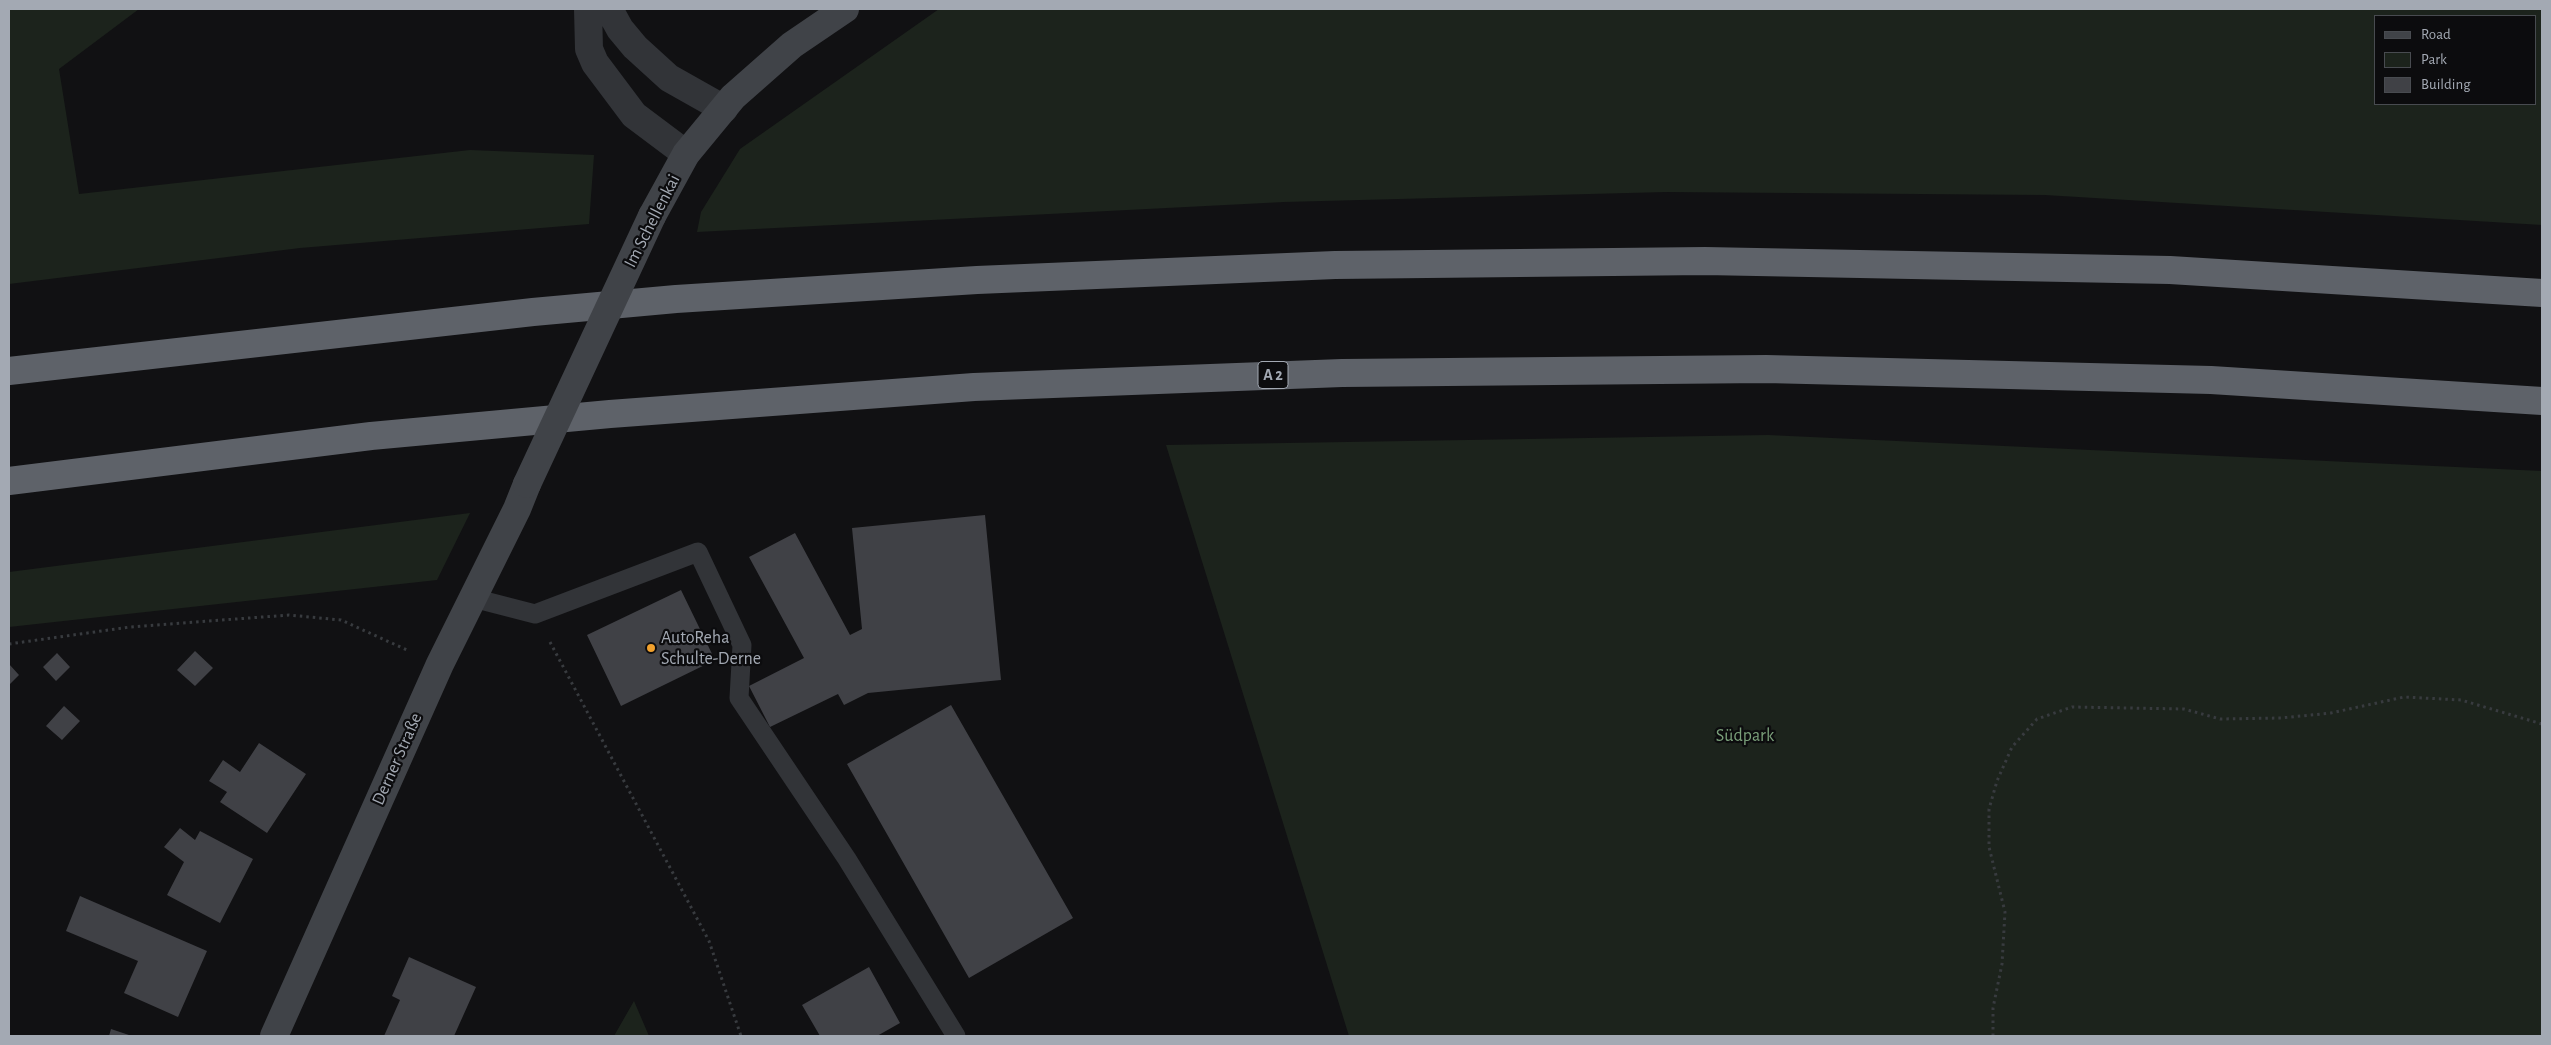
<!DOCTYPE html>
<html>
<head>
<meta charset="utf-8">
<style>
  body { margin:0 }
  #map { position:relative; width:2551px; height:1045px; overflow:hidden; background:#111113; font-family:"Alegreya Sans",sans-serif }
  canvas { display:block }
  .frame { position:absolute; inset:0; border:10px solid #a3a9b3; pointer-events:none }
  .legend { position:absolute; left:2374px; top:15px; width:162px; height:90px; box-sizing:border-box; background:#0c0c0e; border:1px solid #484b50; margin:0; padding:6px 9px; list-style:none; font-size:15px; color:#a3a9b3 }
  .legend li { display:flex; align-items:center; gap:10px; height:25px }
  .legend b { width:25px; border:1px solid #484b50 }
</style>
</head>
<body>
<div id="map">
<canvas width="2551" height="1045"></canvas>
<div class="frame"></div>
<ul class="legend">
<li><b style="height:6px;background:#404348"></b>Road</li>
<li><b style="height:14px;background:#1c231c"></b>Park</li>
<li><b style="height:14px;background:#404146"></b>Building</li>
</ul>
</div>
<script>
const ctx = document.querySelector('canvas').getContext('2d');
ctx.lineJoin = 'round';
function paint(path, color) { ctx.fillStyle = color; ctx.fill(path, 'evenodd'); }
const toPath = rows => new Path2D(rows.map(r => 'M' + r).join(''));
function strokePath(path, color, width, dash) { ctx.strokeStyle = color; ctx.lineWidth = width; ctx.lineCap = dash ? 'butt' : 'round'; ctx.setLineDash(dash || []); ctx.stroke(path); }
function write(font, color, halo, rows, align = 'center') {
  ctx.font = font + ' "Alegreya Sans",sans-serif'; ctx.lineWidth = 4.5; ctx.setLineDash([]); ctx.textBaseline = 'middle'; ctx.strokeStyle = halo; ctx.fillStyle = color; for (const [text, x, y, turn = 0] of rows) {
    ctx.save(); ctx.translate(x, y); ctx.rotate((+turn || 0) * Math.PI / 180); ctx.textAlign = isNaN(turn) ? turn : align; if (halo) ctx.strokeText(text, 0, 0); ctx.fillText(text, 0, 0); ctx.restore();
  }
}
paint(toPath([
  [9,9,139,9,59,69,79,194,470,150,594,155,589,224,300,248,9,284],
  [939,9,2542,9,2542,225,2045,195,1666,192,1284,202,697,232,701,212,740,149],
  [2375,16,2535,16,2535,104,2375,104],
  [1768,435,2542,471,2542,1036,1349,1036,1166,445],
  [470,513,437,580,9,627,9,572],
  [634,1001,649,1036,614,1036]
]), '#1c231c');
paint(toPath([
  [985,515,1001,680,868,693,844,705,838,694,770,727,749,686,804,658,749,557,795,533,850,635,862,629,852,528],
  [681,590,715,660,621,706,587,635],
  [195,651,213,668,195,686,177,670],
  [57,653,70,667,56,681,43,667],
  [9,664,19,675,9,685],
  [951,705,1073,918,969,978,847,764],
  [64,706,80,721,62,740,46,726],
  [259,743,306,774,267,833,220,802,227,792,209,781,223,760,240,772],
  [180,828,195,840,200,831,253,859,220,923,167,895,184,862,164,847],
  [80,896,207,951,178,1017,124,993,138,961,66,931],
  [409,957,476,987,454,1036,384,1036,400,1000,392,996],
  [869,967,900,1023,877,1036,820,1036,802,1005],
  [111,1029,132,1036,109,1036]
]), '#404146');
strokePath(toPath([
  [550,642,709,941,741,1036],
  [9,644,130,627,289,615,341,620,407,650],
  [1993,1036,1993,1008,2002,964,2005,912,1989,847,1989,809,1997,781,2012,747,2037,719,2072,707,2184,709,2220,719,2281,718,2331,713,2404,697,2461,700,2542,724]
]), '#383b3f', 3, [2.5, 4]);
strokePath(toPath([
  [473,598,535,614,698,552,742,645,739,698,847,859,956,1036]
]), '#323438', 19);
strokePath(toPath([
  [588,9,589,49,595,63,634,115,686,154],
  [609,9,620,29,635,47,669,78,724,109]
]), '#323438', 28);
strokePath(toPath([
  [652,216,686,154,733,97,792,45,845,9],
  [274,1036,440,664,517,509,527,484]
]), '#404348', 28);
strokePath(toPath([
  [9,371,533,312,676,299,977,280,1335,265,1705,261,2170,270,2542,293],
  [9,481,371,436,610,414,974,387,1342,373,1766,369,2211,380,2542,401]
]), '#5e6269', 28);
strokePath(toPath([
  [527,484,652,216]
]), '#404348', 28);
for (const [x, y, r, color] of [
  [651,648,5,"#f0a02d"]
]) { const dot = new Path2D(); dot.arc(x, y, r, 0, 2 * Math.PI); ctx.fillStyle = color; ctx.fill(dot); strokePath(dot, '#0c0c0e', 2); }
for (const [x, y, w] of [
  [1273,375,30]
]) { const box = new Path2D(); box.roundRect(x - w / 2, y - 13.5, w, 27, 4); ctx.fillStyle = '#0c0c0e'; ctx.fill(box); strokePath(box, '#a3a9b3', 1); }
write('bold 16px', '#a3a9b3', null, [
  ["A 2",1273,375]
]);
write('18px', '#a3a9b3', '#0c0c0e', [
  ["Im Schellenkai",652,221,-63],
  ["Derner Straße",397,759,-66]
]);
write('18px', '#a3a9b3', '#0c0c0e', [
  ["AutoReha",661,638],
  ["Schulte-Derne",661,659]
], 'left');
write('18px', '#7a9f7a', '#0c0c0e', [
  ["Südpark",1745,736]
]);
</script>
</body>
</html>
